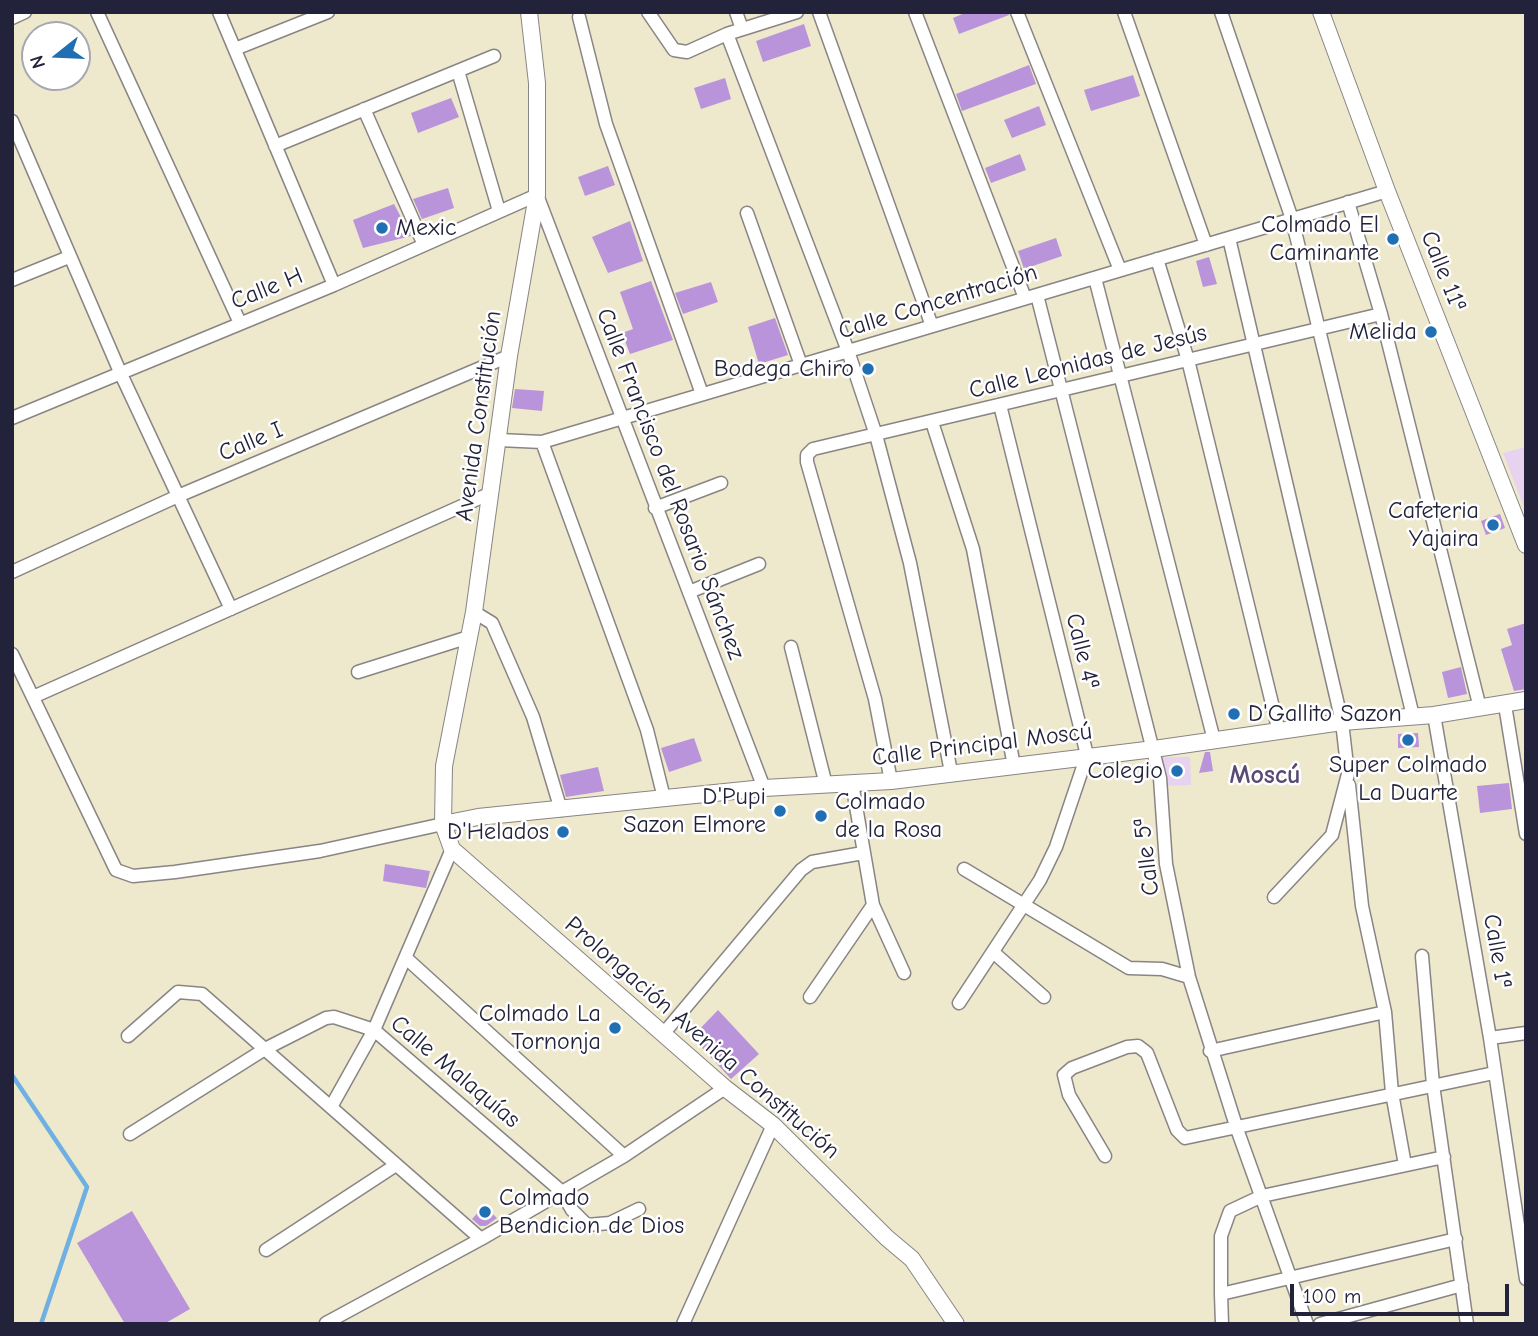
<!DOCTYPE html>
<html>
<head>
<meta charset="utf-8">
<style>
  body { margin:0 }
  #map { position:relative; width:1538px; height:1336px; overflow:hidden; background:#eee8cc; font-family:"Comic Neue",sans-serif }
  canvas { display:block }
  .frame { position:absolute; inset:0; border:14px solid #22223b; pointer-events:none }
  .north { position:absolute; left:21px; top:21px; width:70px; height:70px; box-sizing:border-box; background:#fff; border:2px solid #a7a7b1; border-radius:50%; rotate:252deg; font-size:19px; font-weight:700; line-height:28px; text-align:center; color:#22223b }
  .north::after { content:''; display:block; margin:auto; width:24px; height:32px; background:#1f6fb2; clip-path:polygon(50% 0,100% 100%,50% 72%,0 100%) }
  .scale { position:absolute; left:1290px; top:1284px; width:219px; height:32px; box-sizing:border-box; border:4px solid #22223b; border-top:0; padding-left:9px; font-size:21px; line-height:24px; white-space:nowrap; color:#22223b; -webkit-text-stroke:5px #fff; paint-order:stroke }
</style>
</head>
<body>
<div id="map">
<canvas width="1538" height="1336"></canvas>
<div class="frame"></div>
<div class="north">N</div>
<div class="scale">100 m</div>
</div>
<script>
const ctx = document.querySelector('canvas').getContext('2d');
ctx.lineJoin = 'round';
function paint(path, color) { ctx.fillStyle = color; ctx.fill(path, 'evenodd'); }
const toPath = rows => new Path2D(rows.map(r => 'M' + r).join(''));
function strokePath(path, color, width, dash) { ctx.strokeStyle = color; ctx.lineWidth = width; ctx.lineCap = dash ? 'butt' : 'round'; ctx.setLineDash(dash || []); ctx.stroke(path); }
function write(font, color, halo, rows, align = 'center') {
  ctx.font = font + ' "Comic Neue",sans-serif'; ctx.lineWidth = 5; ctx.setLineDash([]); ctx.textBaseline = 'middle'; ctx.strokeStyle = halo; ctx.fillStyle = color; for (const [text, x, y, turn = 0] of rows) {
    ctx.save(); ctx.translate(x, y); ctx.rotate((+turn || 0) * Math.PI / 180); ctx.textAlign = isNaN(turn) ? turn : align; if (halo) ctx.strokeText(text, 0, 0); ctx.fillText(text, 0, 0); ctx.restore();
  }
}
paint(toPath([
  [1526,447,1526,512,1503,453],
  [1160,757,1190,757,1191,785,1166,786]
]), '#e7d2ef');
strokePath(toPath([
  [12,1075,87,1187,41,1324]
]), '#6eb0e2', 4.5);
paint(toPath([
  [967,12,1008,12,1009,15,959,34,953,18],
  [804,24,811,46,763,62,756,41],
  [1029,65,1036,84,962,111,956,94],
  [1133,75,1140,96,1091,111,1084,90],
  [725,78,731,99,701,109,694,88],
  [451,98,459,117,418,133,411,113],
  [1039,106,1046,125,1012,138,1004,120],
  [1020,154,1026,170,991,183,985,168],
  [608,166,615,185,585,196,578,177],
  [448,188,454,208,422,219,413,199],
  [394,204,411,236,363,248,353,220],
  [630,221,643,261,608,273,592,237],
  [1056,238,1062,256,1024,269,1018,251],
  [1209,257,1217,284,1203,287,1196,261],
  [651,281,673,340,630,354,622,333,633,329,620,292],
  [711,282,718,302,683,314,675,293],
  [775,318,788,355,759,364,748,327],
  [515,389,544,391,542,411,512,408],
  [1500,514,1505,528,1486,535,1481,521],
  [1526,623,1526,689,1514,691,1501,649,1512,645,1507,629],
  [1461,667,1467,694,1448,698,1442,672],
  [1418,733,1419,747,1398,748,1398,734],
  [694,738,702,761,669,772,661,748],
  [1205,752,1210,752,1213,771,1199,773],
  [598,767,604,791,566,797,560,775],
  [1509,783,1512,809,1480,813,1477,786],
  [385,864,430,871,426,888,383,881],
  [718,1010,759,1054,731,1079,692,1037],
  [484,1206,497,1218,486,1226,480,1226,472,1219],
  [132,1211,190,1309,164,1324,125,1324,77,1243]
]), '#b994da');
const minor = toPath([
  [97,12,240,323],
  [219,12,334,285],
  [648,12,674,50,687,52,727,34,797,12],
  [736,12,742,29],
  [819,12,932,326],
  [915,12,1025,298],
  [1017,12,1120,270],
  [1124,12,1206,245],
  [1221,12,1292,219,1413,716],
  [579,17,606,124,702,394],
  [12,18,25,12],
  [727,34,848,351,876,435,910,563,951,772],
  [235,49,328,12],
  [458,71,499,211],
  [364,109,424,245],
  [12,121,120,372,231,609],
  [275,146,494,56],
  [1348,202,1381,314,1480,708],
  [747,213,801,365],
  [1229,238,1342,722,1348,774,1332,835,1274,897],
  [1157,259,1188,360,1279,732],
  [1095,278,1214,740],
  [12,280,69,257],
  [1037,295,1160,778,1166,864,1189,977,1237,1129,1307,1324],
  [12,418,334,285,537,195,764,788],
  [932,422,973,549,1014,766],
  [499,440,542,442,1387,191],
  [542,442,647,730,664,798],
  [655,508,721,483],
  [12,572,178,496,509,356],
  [689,592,759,564],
  [474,612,492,623,533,717,561,810],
  [791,647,826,785],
  [12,654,116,870,133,876,175,872,320,851,443,824],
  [358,672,469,637],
  [33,697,491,493],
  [1505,705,1526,834],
  [1434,715,1490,1038,1526,1279],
  [891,781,875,699,807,462,807,455,813,449,1381,314],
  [852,783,873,905,904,973],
  [1349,785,1362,906,1385,1012,1392,1093,1405,1165],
  [964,869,1129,968,1162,969,1189,977],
  [993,952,1044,997],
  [1422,956,1433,1085,1467,1324],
  [406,958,624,1156],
  [810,997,873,905],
  [959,1003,1040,880,1056,847,1087,755,1000,405],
  [664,1033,801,870,812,862,863,853],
  [128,1036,178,992,202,994,481,1239],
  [1490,1038,1526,1033],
  [1210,1051,1385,1012],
  [331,1107,374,1030,452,849],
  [130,1134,265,1049,326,1018,334,1017,374,1030,561,1191,572,1210,587,1225,610,1223,639,1209],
  [1105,1156,1069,1095,1064,1075,1072,1068,1127,1047,1138,1046,1147,1053,1177,1130,1185,1138,1494,1073],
  [266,1250,396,1165],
  [1221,1294,1221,1236,1230,1211,1262,1196,1444,1157],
  [326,1323,481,1239,624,1156,725,1088],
  [683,1324,773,1125],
  [1222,1324,1221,1294,1456,1239],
  [1320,1324,1462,1285]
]);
const tertiary = toPath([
  [529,12,537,83,537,195,509,356,474,612,444,766,443,824,452,849,725,1088,773,1125,887,1238,912,1259,956,1324],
  [1321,12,1387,191,1526,545],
  [443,824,478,817,764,788,891,781,1154,749,1342,722,1434,715,1526,700]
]);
strokePath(minor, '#888584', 15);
strokePath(tertiary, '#888584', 18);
strokePath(minor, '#fff', 12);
strokePath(tertiary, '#fff', 16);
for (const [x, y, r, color] of [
  [382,228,7,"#1f6fb2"],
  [1393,239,7,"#1f6fb2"],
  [1431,332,7,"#1f6fb2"],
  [868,369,7,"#1f6fb2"],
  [1493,525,7,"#1f6fb2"],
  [1234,714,7,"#1f6fb2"],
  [1408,740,7,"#1f6fb2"],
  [1177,771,7,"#1f6fb2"],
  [780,811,7,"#1f6fb2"],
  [821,816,7,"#1f6fb2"],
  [563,832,7,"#1f6fb2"],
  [615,1028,7,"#1f6fb2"],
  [485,1212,7,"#1f6fb2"]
]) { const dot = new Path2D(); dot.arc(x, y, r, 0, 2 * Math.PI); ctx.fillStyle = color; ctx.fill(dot); strokePath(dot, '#fff', 2.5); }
write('24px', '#22223b', '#fff', [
  ["Colmado El",1379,225],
  ["Caminante",1379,253],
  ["Mexic",396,228,"left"],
  ["Melida",1417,332],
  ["Bodega Chiro",854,369],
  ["Cafeteria",1479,511],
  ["Yajaira",1479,539],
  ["D'Gallito Sazon",1248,714,"left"],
  ["Super Colmado",1408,765,"center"],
  ["La Duarte",1408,793,"center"],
  ["Colegio",1163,771],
  ["D'Pupi",766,797],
  ["Sazon Elmore",766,825],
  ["Colmado",835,802,"left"],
  ["de la Rosa",835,830,"left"],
  ["D'Helados",549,832],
  ["Colmado La",601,1014],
  ["Tornonja",601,1042],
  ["Colmado",499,1198,"left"],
  ["Bendicion de Dios",499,1226,"left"]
], 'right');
write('24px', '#22223b', '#fff', [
  ["Calle 11ª",1443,271,68],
  ["Calle H",267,289,-22],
  ["Calle Concentración",938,302,-17],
  ["Calle Leonidas de Jesús",1088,362,-14],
  ["Avenida Constitución",479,416,-82],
  ["Calle I",251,442,-23],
  ["Calle Francisco del Rosario Sánchez",670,484,69],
  ["Calle 4ª",1082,651,76],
  ["Calle Principal Moscú",982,745,-7],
  ["Calle 5ª",1147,857,-97],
  ["Calle 1ª",1497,951,80],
  ["Prolongación Avenida Constitución",702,1038,41],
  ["Calle Malaquías",455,1072,40]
]);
write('bold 26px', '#574a73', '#fff', [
  ["Moscú",1265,776]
]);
</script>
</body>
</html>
